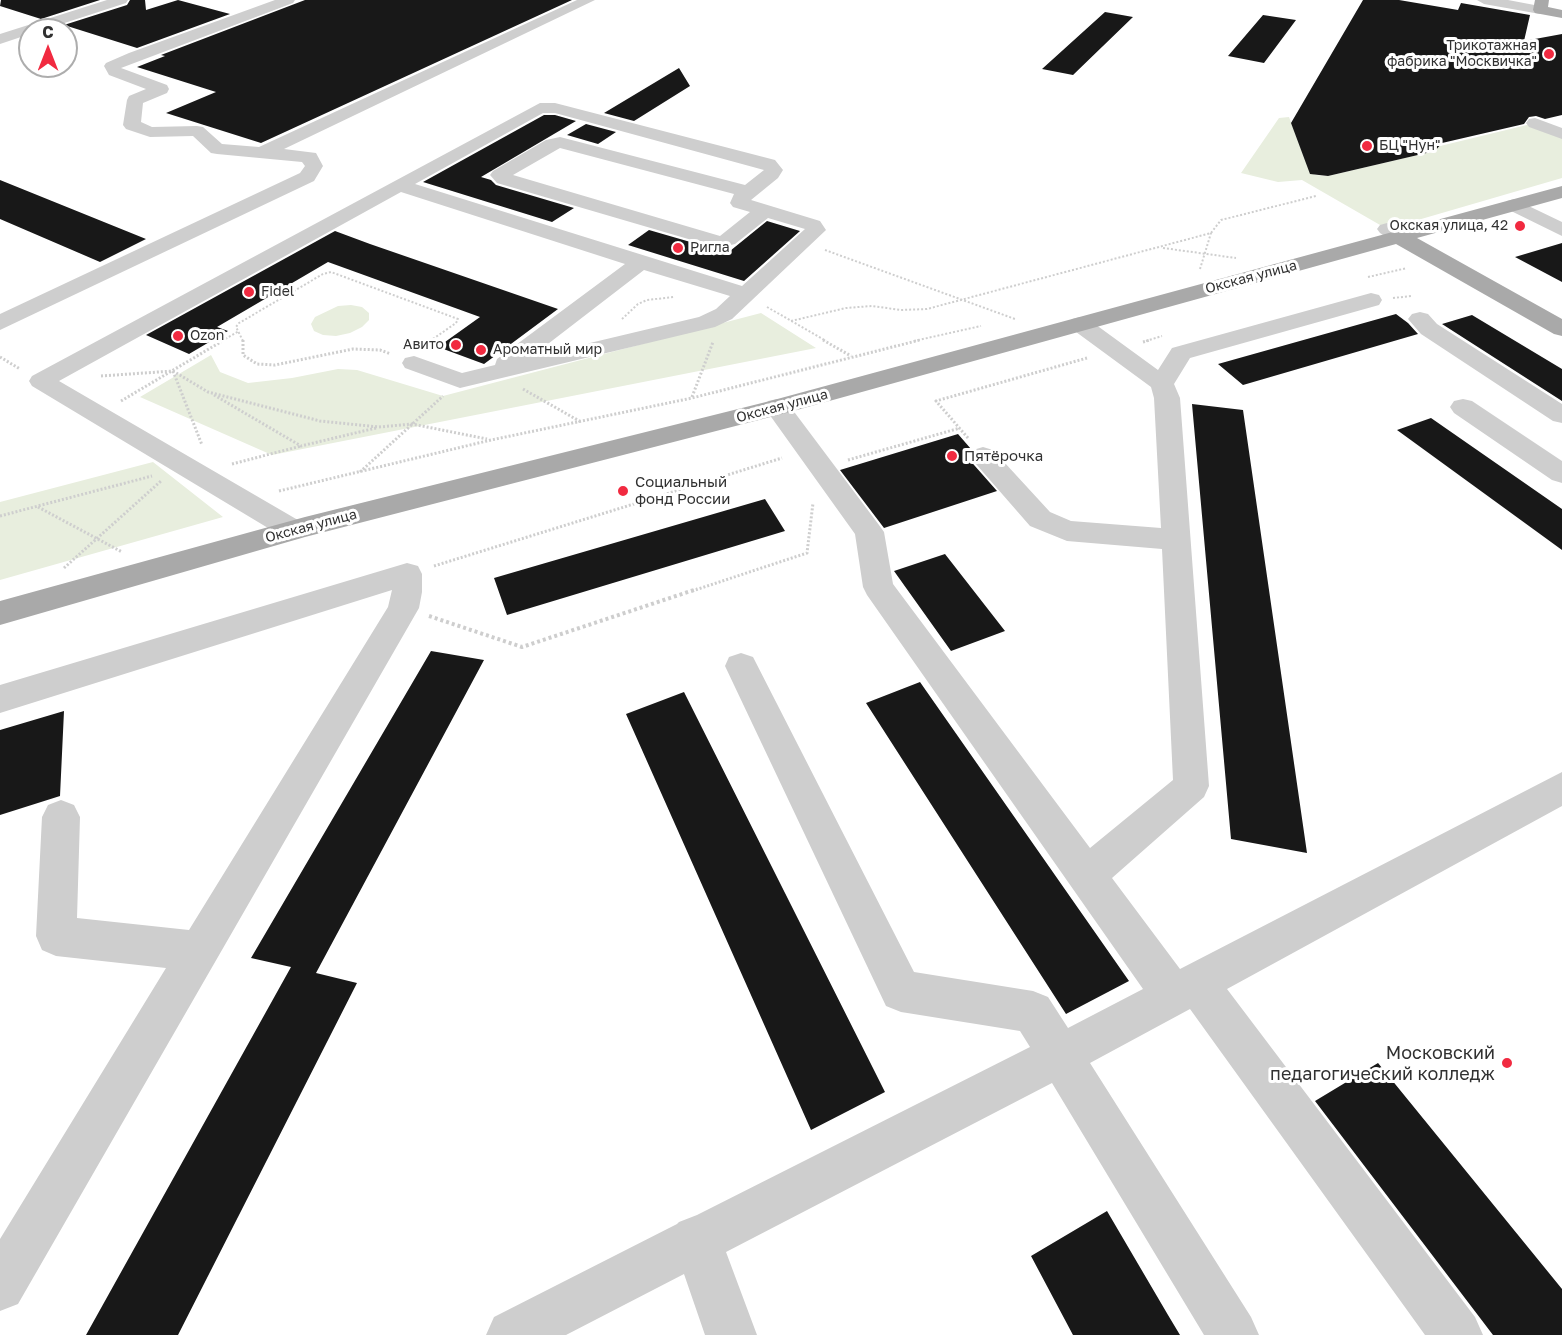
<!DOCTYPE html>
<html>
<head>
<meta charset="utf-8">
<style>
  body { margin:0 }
  #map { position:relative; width:1562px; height:1335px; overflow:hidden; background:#fff; font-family:"Golos Text",sans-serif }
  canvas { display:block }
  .north { position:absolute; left:18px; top:18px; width:60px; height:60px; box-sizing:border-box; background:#fff; border:2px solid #adadad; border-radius:50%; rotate:0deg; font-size:16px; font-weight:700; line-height:24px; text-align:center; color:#313131 }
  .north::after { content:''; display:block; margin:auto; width:21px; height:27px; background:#f12a40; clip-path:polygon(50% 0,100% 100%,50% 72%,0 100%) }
</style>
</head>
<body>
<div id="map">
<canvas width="1562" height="1335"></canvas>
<div class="north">С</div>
</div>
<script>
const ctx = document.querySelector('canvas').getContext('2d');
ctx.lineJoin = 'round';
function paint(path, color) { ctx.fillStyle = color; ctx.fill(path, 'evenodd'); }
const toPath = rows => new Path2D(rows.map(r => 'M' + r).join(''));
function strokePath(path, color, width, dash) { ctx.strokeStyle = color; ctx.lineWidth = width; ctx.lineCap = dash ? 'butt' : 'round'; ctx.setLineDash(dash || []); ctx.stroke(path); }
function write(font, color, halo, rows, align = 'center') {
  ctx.font = font + ' "Golos Text",sans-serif'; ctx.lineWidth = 6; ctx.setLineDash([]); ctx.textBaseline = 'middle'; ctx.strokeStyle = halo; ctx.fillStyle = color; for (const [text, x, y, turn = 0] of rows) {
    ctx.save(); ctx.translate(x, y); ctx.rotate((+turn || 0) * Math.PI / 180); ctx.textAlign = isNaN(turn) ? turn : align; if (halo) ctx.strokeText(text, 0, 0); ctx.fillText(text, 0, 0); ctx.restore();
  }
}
paint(toPath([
  [1289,117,1309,170,1315,175,1328,176,1435,151,1436,147,1535,123,1562,134,1562,178,1387,229,1302,180,1278,182,1241,173,1279,118],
  [351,305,362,307,369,313,369,320,362,327,350,333,336,336,323,335,314,331,311,324,315,317,338,306],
  [761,313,816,348,272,455,140,397,211,355,220,372,248,383,292,378,338,369,357,370,443,396],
  [153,462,223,517,0,580,0,502]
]), '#e8eede');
paint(toPath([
  [1,0,100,0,41,19,0,6],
  [130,0,145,0,146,10,178,0,230,14,137,48,64,25,127,5],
  [305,0,572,0,261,143,166,113,216,92,137,67,165,56,161,55],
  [1363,0,1399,0,1458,10,1461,3,1530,15,1524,41,1562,34,1562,115,1545,119,1536,116,1529,117,1524,124,1442,143,1435,151,1328,176,1310,174,1291,123],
  [1105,12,1133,17,1073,75,1042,69],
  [1263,15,1296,20,1264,63,1228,56],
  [679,68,690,86,634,121,604,113],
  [544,115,555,115,576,121,481,177,491,180,496,185,574,208,552,222,423,182],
  [586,124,616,132,598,144,567,135],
  [0,180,146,239,100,262,0,219],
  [767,221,800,231,744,281,628,245,649,230,718,250,730,251],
  [335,231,370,244,558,309,484,364,438,347,480,317,328,262,217,327,228,331,189,354,146,335],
  [1562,243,1562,282,1515,257],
  [1396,314,1408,323,1418,334,1243,385,1218,364],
  [1472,315,1562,369,1562,401,1442,324],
  [1192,404,1243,410,1307,853,1231,839],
  [1431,418,1562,509,1562,550,1397,430],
  [958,434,971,449,967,457,997,491,884,528,840,470],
  [765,499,785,531,507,615,494,578],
  [945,554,1005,631,951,651,894,571],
  [431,651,484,660,316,973,357,983,178,1335,86,1335,291,967,251,958],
  [920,682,1129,981,1066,1014,866,703],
  [684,692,885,1092,811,1130,626,714],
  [64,711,60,796,0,815,0,730],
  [1378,1063,1562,1289,1562,1335,1493,1335,1315,1101],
  [1107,1211,1168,1315,1180,1335,1073,1335,1031,1256]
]), '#181818');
strokePath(toPath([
  [1163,248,1236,258],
  [825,250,1015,319],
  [1200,269,1211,233],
  [1368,277,1407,268],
  [1393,298,1412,296],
  [767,307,826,341],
  [622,319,638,304,647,300,674,297],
  [791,321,846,308,872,306,901,310,927,309,1211,233,1221,220,1316,196],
  [222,341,239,331],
  [243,341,236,327,239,323,323,274,331,272,458,319,456,323,430,341],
  [914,341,981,326],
  [1146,341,1162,336]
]), '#cecece', 2, [2, 2]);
strokePath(toPath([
  [243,340,243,355,257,364,275,365,353,349,380,350,391,354],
  [823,340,851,356],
  [1143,342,1150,340],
  [426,344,432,340],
  [0,357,20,369],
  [173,371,202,445],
  [101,376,173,371,208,392,320,421,379,427,412,424,487,439],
  [523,389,581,422],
  [214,395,301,446,376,428],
  [692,397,713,342],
  [121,401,224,340],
  [968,438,936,401,1087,358],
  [848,460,960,428],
  [232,464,301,446],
  [360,472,443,396],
  [279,491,491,440,692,398,920,340],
  [38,507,122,552],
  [0,516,152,476],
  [434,566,782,458],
  [64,568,161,481],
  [692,591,807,553,813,503]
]), '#cecece', 3, [2, 2]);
strokePath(toPath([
  [429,616,522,647,697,589]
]), '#cecece', 4, [3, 3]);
paint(toPath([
  [107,0,128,0,126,3,43,30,30,30,30,34,0,44,0,34,107,0],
  [275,0,295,0,293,3,121,68,167,85,169,89,167,93,143,103,141,122,152,127,197,126,203,127,222,144,259,147,577,0,595,0,284,149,316,153,323,166,314,181,0,330,0,314,300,173,305,166,302,162,217,154,211,153,193,136,150,137,126,129,123,125,127,100,129,96,146,89,109,75,104,66,106,63,129,53,275,0],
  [1477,0,1508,0,1545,7,1547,10,1540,14,1484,4,1477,0],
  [540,103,555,103,775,160,783,170,778,178,751,200,820,221,826,230,732,319,715,327,460,388,405,368,402,363,405,358,414,356,462,373,495,365,497,359,625,264,401,192,59,381,303,523,308,530,303,537,293,540,283,537,32,386,29,381,32,376,540,103],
  [543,113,555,113,764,170,745,185,560,137,546,140,493,171,490,175,497,183,719,248,735,244,768,218,805,229,742,286,415,184,543,113],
  [560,148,734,194,730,203,733,207,750,212,720,236,513,175,560,148],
  [644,270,730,296,716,309,699,317,531,357,644,270],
  [1535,118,1562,128,1562,139,1529,127,1526,123,1529,119,1535,118],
  [1514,199,1562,222,1562,236,1507,209,1504,205,1507,201,1514,199],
  [1387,223,1406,233,1409,237,1406,241,1399,243,1392,241,1380,233,1377,229,1380,225,1387,223],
  [1371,293,1379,295,1382,300,1379,305,1190,358,1174,384,1180,398,1209,786,1204,797,1112,878,1180,969,1562,772,1562,806,1227,989,1475,1317,1483,1335,1425,1335,1190,1009,1090,1063,1251,1317,1259,1335,1204,1335,1052,1083,726,1252,757,1335,705,1335,684,1274,566,1335,486,1335,494,1317,677,1224,679,1222,697,1215,1030,1047,1020,1031,901,1012,886,1006,725,666,729,657,741,653,753,657,914,972,1033,991,1048,997,1068,1028,1143,989,867,595,863,587,855,534,764,407,768,401,777,399,786,401,879,525,884,532,893,584,1090,848,1173,780,1162,549,1067,541,1030,526,969,456,973,450,983,447,993,450,1050,512,1071,521,1161,528,1154,398,1151,387,1072,329,1068,324,1072,319,1080,317,1088,319,1158,370,1172,348,1371,293],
  [1420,312,1428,314,1437,324,1562,404,1562,423,1553,421,1421,334,1408,319,1412,314,1420,312],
  [1463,399,1472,401,1562,461,1562,483,1552,480,1454,413,1450,407,1454,401,1463,399],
  [407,563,418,566,422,574,422,592,419,608,18,1304,0,1311,0,1239,166,968,56,956,42,950,36,936,42,817,48,805,61,800,74,805,80,817,77,918,189,930,388,607,392,590,0,713,0,685,407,563]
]), '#cecece');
paint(toPath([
  [1535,0,1549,0,1548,7,1562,10,1562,18,1535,13,1533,10,1535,0],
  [1562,186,1562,198,1417,238,1562,319,1562,336,1554,334,1396,244,786,413,305,537,0,625,0,601,305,517,770,401,1562,186]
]), '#a9a9a9');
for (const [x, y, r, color] of [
  [1549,54,6,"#f12a40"],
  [1367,146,6,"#f12a40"],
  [1520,226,6,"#f12a40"],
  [678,248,6,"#f12a40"],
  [249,292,6,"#f12a40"],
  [178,336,6,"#f12a40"],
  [456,345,6,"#f12a40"],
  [481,350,6,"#f12a40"],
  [952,456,6,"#f12a40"],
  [623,491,6,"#f12a40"],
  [1507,1063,6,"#f12a40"]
]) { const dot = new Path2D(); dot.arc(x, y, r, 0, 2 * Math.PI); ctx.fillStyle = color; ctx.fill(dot); strokePath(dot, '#fff', 2); }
write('14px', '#313131', '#fff', [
  ["Трикотажная",1537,46,"right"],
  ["фабрика \"Москвичка\"",1537,62,"right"],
  ["БЦ \"Нун\"",1379,146],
  ["Окская улица, 42",1508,226,"right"],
  ["Ригла",690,248],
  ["Fidel",261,292],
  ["Ozon",190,336],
  ["Авито",444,345,"right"],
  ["Ароматный мир",493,350]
], 'left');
write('14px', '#313131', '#fff', [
  ["Окская улица",1251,277,-15],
  ["Окская улица",782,406,-15],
  ["Окская улица",311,526,-15]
]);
write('15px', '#313131', '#fff', [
  ["Пятёрочка",964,456],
  ["Социальный",635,482],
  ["фонд России",635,499]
], 'left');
write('18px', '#313131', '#fff', [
  ["Московский",1495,1053],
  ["педагогический колледж",1495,1074]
], 'right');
</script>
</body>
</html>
